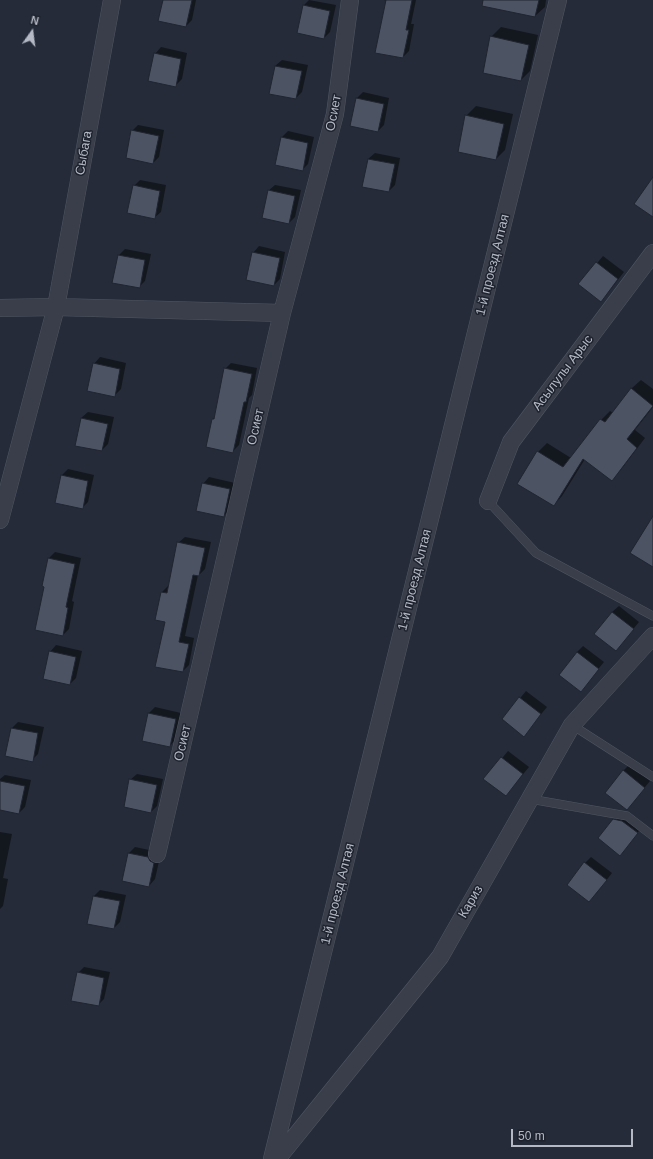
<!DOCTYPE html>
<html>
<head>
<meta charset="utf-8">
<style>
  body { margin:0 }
  #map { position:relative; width:653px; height:1159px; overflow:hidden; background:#252b39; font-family:Helvetica,sans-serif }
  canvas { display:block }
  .north { position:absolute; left:12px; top:12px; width:40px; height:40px; -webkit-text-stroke:3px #1e232f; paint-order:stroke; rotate:14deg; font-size:11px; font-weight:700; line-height:16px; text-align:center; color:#b4b9c5 }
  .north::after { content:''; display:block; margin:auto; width:14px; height:18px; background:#b4b9c5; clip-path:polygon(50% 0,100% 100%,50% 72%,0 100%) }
  .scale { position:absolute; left:511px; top:1129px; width:122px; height:18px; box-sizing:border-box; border:2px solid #b4b9c5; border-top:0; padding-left:5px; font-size:12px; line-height:14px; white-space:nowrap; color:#b4b9c5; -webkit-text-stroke:3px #1e232f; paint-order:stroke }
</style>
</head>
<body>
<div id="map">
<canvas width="653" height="1159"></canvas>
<div class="north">N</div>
<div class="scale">50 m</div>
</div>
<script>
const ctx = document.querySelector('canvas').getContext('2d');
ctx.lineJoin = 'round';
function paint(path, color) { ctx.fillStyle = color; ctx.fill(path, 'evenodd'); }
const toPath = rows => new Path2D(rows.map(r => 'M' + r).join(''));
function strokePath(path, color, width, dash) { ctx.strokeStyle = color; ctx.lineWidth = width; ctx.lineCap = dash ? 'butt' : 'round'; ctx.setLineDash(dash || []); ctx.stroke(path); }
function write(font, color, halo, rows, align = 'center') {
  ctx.font = font + ' Helvetica,sans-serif'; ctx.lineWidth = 3; ctx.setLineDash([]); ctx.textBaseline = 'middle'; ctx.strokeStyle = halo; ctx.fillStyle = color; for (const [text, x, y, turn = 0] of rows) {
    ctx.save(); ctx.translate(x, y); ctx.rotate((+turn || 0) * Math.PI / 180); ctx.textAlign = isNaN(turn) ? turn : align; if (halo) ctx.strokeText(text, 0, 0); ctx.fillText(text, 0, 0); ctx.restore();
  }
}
paint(toPath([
  [164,0,196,0,192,20,186,26],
  [309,0,336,5,330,32,324,38,304,5],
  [384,0,416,0,411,24,414,24,409,51,403,57,387,1],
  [500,0,546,0,545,7,535,16],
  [501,27,538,35,530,71,521,80,491,37],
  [161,47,187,53,182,79,175,86,155,54],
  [282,60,308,65,302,92,296,98,270,93,275,66],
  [363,92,389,98,384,125,378,131,357,98],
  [476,106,513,114,505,150,496,159,466,116],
  [138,125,164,130,159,157,153,163,132,131],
  [288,131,314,137,308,164,302,170,282,137],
  [375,153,400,158,395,185,389,191,363,186,368,159],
  [140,180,166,185,161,212,154,218,134,186],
  [275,185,301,190,295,217,289,223,268,191],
  [259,246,285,252,280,279,274,285,253,253],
  [125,249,151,254,145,281,139,287,119,255],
  [603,256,624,272,607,294,580,284],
  [100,357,126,363,121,389,114,396,94,364],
  [231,363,257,368,252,395,249,398,239,445,233,451,213,419,215,417,225,369],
  [641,380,653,389,653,407,635,430,645,438,620,471,612,479,585,459,562,496,554,505,518,483,538,452,547,443,571,458,601,420,610,411,613,413,632,388],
  [88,412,114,417,108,444,102,450,81,418],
  [68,469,94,475,88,502,82,508,62,475],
  [209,477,235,483,230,509,224,516,203,484],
  [185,537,211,542,205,569,199,575,198,575,185,636,194,638,189,665,183,671,166,621,162,592,168,586,170,586,178,543],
  [55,552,81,558,72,601,74,602,69,629,63,635,45,586,49,558],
  [619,606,639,622,616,650,612,612],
  [56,645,82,651,76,678,70,684,50,652],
  [583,646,604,662,581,690,577,652],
  [526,691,547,707,524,735,503,719],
  [155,707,181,713,176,739,170,746,149,713],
  [18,722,44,727,38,754,32,760,12,728],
  [508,751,529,767,506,795,485,779],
  [629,765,650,781,627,809,623,771],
  [137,774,163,779,157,806,151,812,130,780],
  [5,775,31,780,25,807,19,813,0,809,0,779],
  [620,813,643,826,620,854,614,820],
  [0,832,12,834,3,878,8,879,3,906,0,909],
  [135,847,154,851,160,857,155,879,149,886,129,853],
  [591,857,612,873,595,895,585,863],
  [100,890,126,895,120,922,114,928,88,923,94,896],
  [84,967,110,972,104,999,98,1005,78,973]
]), '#0007');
const building = toPath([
  [163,0,192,0,186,27,158,21,163,0],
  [386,0,412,0,406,30,409,30,403,58,375,53,386,0],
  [483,0,539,0,535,17,482,6,483,0],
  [303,5,330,11,324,39,297,33,303,5],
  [490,36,529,45,521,81,483,73,490,36],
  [154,53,181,59,176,87,148,81,154,53],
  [275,66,302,71,296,99,269,94,275,66],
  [356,98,384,104,378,132,350,126,356,98],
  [465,115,504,124,496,160,458,152,465,115],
  [131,130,159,136,153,164,126,158,131,130],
  [281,137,308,143,303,171,275,165,281,137],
  [368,159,395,164,389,192,362,187,368,159],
  [653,177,653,217,634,204,653,177],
  [133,185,160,191,155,219,127,213,133,185],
  [268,190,295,196,289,224,262,218,268,190],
  [252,252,280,258,274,286,246,280,252,252],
  [118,255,145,260,140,288,112,283,118,255],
  [596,262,618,279,601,302,578,284,596,262],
  [93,363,120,369,115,397,87,391,93,363],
  [224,368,252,374,246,402,244,402,233,453,206,447,212,419,214,419,224,368],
  [631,388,653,406,627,439,637,448,612,481,583,459,554,506,517,484,537,451,563,467,600,419,605,422,631,388],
  [81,418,108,424,102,451,75,446,81,418],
  [61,475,88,481,83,509,55,503,61,475],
  [202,483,230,489,224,517,196,511,202,483],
  [653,516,653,567,630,553,653,516],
  [177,542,205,548,199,576,193,575,179,642,189,644,183,672,155,667,165,622,155,620,161,592,167,593,177,542],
  [48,558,75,564,66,607,68,608,63,636,35,630,44,587,42,586,48,558],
  [612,612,634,629,616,651,594,634,612,612],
  [49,651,76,657,70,685,43,679,49,651],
  [577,652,599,669,581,692,559,675,577,652],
  [519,697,541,714,524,737,502,719,519,697],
  [148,713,176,719,170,747,142,741,148,713],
  [11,728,38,733,33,762,5,756,11,728],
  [501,757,523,774,506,796,483,779,501,757],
  [623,770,645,788,627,810,605,793,623,770],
  [129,779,157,785,151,813,124,807,129,779],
  [0,781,25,786,19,814,0,810,0,781],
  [613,819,622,821,638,833,620,856,598,838,613,819],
  [128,853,148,857,150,861,154,863,149,887,122,881,128,853],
  [584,862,607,880,589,902,567,885,584,862],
  [93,896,120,901,114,929,87,924,93,896],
  [77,972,104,978,99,1006,71,1001,77,972]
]);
paint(building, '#4c5363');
strokePath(building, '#202531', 1);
const service = toPath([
  [488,501,536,553,653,616],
  [572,725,653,777],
  [530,799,627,816,653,836]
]);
const minor = toPath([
  [0,308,56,307,282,313],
  [488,501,511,442,653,253],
  [0,520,56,307,112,0],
  [157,854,282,313,335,114,350,0],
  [272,1159,558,0],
  [277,1159,440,957,572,725,653,636]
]);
strokePath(service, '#515662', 9);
strokePath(minor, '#515662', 18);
strokePath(service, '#393e4a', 8);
strokePath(minor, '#393e4a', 17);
write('13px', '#b4b9c5', '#1e232f', [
  ["Осиет",334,113,-79],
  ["Сыбага",84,153,-80],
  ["1-й проезд Алтая",493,265,-76],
  ["Асылулы Арыс",563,373,-53],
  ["Осиет",256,427,-77],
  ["1-й проезд Алтая",415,580,-76],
  ["Осиет",183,743,-77],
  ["1-й проезд Алтая",338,894,-76],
  ["Кариз",471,902,-60]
]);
</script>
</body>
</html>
